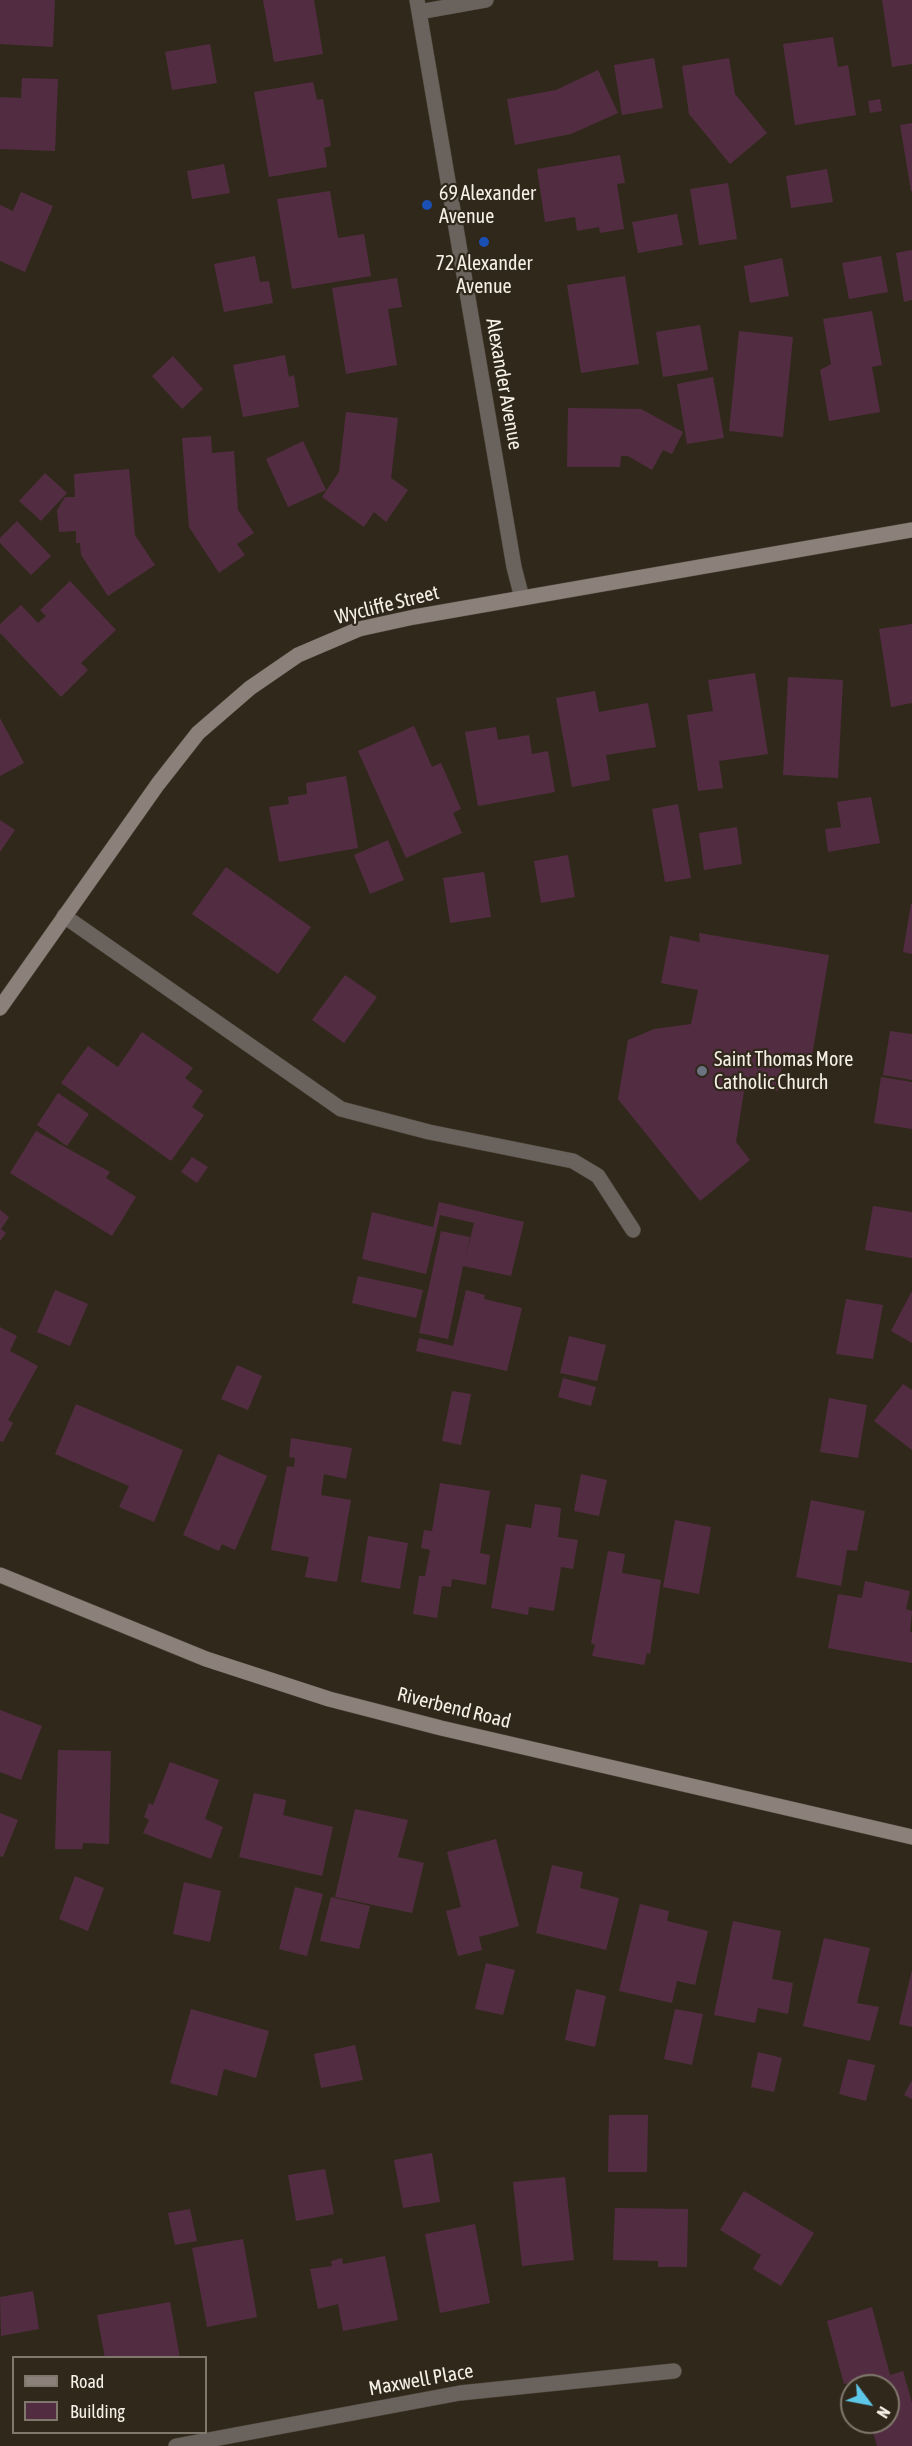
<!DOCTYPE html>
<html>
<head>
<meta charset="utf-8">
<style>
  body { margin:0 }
  #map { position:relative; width:912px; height:2446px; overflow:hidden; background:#31281c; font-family:"Asap Condensed",sans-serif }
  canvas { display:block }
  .legend { position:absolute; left:12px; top:2356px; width:195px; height:78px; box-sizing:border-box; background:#31281c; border:2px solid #80786d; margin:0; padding:8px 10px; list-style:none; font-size:18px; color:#f6f0e7 }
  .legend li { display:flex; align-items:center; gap:12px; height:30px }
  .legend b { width:30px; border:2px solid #80786d }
  .north { position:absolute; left:840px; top:2374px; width:60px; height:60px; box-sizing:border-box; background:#31281c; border:2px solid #80786d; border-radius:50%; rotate:122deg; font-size:16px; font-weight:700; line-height:24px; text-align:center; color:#f6f0e7 }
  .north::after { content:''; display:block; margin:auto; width:21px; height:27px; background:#5dc7e8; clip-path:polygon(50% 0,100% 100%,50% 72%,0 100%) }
</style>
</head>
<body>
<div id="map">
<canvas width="912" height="2446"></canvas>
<ul class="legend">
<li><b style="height:8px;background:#8c817a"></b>Road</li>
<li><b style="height:16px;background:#522d41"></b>Building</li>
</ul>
<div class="north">N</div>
</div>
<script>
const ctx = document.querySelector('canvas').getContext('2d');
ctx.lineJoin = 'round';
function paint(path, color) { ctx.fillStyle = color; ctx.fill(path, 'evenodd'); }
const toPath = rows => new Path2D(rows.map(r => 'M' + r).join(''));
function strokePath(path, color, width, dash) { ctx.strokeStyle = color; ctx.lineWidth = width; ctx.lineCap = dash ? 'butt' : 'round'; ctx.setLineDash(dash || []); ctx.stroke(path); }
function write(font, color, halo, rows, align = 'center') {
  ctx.font = font + ' "Asap Condensed",sans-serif'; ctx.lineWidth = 4.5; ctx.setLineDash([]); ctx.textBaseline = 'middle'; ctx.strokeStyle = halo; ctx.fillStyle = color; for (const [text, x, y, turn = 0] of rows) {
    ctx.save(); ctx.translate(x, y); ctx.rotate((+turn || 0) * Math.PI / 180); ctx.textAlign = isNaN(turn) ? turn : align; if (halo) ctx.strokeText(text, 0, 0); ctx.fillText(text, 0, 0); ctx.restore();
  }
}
paint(toPath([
  [0,0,55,0,53,47,0,44],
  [263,0,314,0,323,54,274,62],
  [882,0,912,0,912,64,892,67],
  [833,37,838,67,848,65,856,115,795,125,783,44],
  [210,44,217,83,172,90,165,52],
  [654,58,663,108,622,115,614,65],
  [729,58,735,94,767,133,730,164,689,114,682,66],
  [598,70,618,113,571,134,515,145,507,99,556,90],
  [22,78,58,79,55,151,0,149,0,97,21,98],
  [313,82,317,100,323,99,331,146,324,148,327,167,269,177,254,92],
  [880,99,882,111,870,113,868,101],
  [912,123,912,191,911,191,900,125],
  [620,155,625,183,617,184,624,229,600,233,599,227,577,231,575,217,545,222,537,169],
  [224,164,230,193,192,199,187,171],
  [827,169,833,202,791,208,786,176],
  [728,183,737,239,699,245,690,189],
  [330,191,338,238,364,234,371,276,292,289,277,199],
  [21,192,53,206,25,272,0,261,0,205,13,211],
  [677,214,683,245,638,253,632,222],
  [912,250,912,300,904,302,896,253],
  [255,256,260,282,269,281,273,303,224,312,214,264],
  [881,256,888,292,849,299,842,263],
  [782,258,789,296,750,303,744,266],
  [625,276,639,364,581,373,567,285],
  [397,278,402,307,388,309,397,365,346,374,332,288],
  [872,311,882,365,872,367,880,412,829,421,820,370,831,364,823,319],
  [700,325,708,370,663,377,656,332],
  [739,331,793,337,783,437,729,431],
  [285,355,289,377,294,375,299,407,243,417,233,365],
  [173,356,203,389,182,409,152,376],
  [713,377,724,438,687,444,677,384],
  [568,408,641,409,683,432,672,454,663,450,652,470,628,456,621,456,620,467,567,467],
  [346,412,398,418,391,478,408,490,386,522,374,512,364,527,322,497,339,472],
  [211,436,212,453,234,451,238,510,254,533,237,544,245,555,219,573,189,527,182,438],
  [303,441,326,490,288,507,266,459],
  [129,469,135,535,155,565,108,596,81,555,80,543,76,543,76,531,59,532,57,510,65,497,75,497,74,474],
  [45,473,67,493,41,521,19,501],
  [17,521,51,556,31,575,0,543,0,538],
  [70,581,116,630,81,663,88,670,61,697,0,633,0,624,21,605,38,623,46,616,40,610],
  [912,624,912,703,891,707,879,629],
  [755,673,768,754,719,761,723,788,698,791,687,715,713,711,708,680],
  [788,677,843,680,838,778,783,775],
  [595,691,599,712,648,703,656,747,606,755,610,780,572,787,556,698],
  [0,718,24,763,0,776],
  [414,726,432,767,441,763,461,809,453,813,462,833,406,858,358,751],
  [496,727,498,740,529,735,532,754,548,751,555,792,478,806,465,732],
  [346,776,358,848,279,862,269,807,289,804,288,797,307,794,306,783],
  [871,797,880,843,828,852,825,829,841,827,837,802],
  [678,804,691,878,665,882,652,809],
  [0,820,15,830,0,852],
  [737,827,742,864,704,870,699,833],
  [388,840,404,880,370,894,354,855],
  [568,855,575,897,541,903,534,861],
  [226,867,311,927,278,974,192,914],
  [484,872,491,917,450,923,443,878],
  [911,904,912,904,912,954,903,952],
  [699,933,829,955,812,1056,784,1052,778,1091,745,1085,736,1142,750,1160,700,1201,618,1099,628,1040,654,1029,691,1024,698,990,661,983,670,936,700,942],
  [345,975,377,997,344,1043,312,1020],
  [890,1031,912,1034,912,1080,883,1075],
  [142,1032,193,1068,185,1078,203,1091,192,1107,204,1115,171,1161,61,1083,88,1046,118,1067],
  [881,1077,912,1082,912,1129,874,1123],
  [58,1093,89,1114,67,1146,37,1125],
  [36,1131,110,1172,106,1178,136,1197,112,1236,10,1173],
  [192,1157,208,1167,197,1183,181,1172],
  [439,1202,524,1222,511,1276,463,1266,448,1339,419,1333,441,1231,470,1237,465,1261,474,1223,440,1215,426,1274,362,1259,372,1212,433,1227],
  [873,1206,912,1212,912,1258,865,1250],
  [0,1210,9,1217,1,1229,6,1233,0,1241],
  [358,1276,423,1290,416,1318,352,1303],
  [55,1290,88,1304,70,1346,37,1332],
  [466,1290,485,1295,484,1299,522,1308,507,1371,416,1351,419,1338,453,1346],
  [912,1291,912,1343,891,1331],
  [846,1299,883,1305,873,1359,836,1354],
  [0,1327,17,1336,10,1351,38,1366,8,1420,13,1423,3,1442,0,1441],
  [569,1336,606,1345,597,1381,560,1373],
  [237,1365,262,1376,248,1410,221,1399],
  [563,1378,596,1387,591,1406,558,1397],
  [903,1384,912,1390,912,1450,874,1421],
  [452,1391,471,1394,461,1445,442,1441],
  [829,1398,867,1405,858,1458,820,1452],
  [76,1404,183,1450,154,1522,119,1507,129,1486,55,1454],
  [291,1438,352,1448,346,1479,324,1474,321,1495,351,1500,337,1582,305,1577,309,1557,271,1550,287,1466,294,1467,295,1458,289,1457],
  [218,1454,267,1476,235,1550,222,1544,219,1551,183,1535],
  [581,1474,607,1480,599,1516,574,1511],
  [440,1483,490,1491,480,1553,490,1555,486,1585,452,1579,451,1587,442,1586,437,1618,413,1614,419,1576,425,1576,430,1550,421,1548,424,1530,432,1531],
  [811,1500,865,1511,857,1551,847,1550,841,1586,796,1577],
  [535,1504,561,1508,558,1537,578,1540,573,1569,561,1567,554,1611,529,1607,528,1615,491,1608,506,1524,531,1528],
  [675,1520,711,1527,699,1594,663,1587],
  [368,1536,408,1543,400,1589,361,1582],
  [608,1551,625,1554,622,1573,661,1580,650,1654,647,1653,644,1665,592,1656,595,1645,591,1643],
  [865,1581,910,1591,906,1609,912,1611,910,1632,912,1632,912,1663,828,1648,838,1594,862,1598],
  [0,1710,42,1726,21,1780,0,1772],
  [58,1750,111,1751,109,1844,83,1843,82,1849,55,1849],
  [170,1762,219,1780,205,1819,223,1827,211,1859,143,1833,149,1820,144,1817,149,1803,153,1805],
  [254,1793,286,1800,283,1815,333,1827,322,1876,239,1857],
  [355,1809,408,1820,398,1857,424,1863,412,1913,335,1897],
  [0,1813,18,1820,3,1857,0,1856],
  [496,1839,519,1926,479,1937,482,1950,458,1956,446,1911,461,1907,447,1852],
  [552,1865,583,1872,580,1888,619,1898,606,1950,536,1933],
  [75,1876,104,1888,88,1931,59,1919],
  [184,1882,221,1891,210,1942,173,1934],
  [295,1887,323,1894,307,1956,279,1949],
  [331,1897,370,1906,359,1949,320,1941],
  [640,1904,669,1911,667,1921,708,1931,695,1985,677,1981,672,2003,619,1991],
  [733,1921,781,1931,772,1979,793,1983,788,2014,758,2008,755,2023,714,2015],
  [824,1938,870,1948,857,2003,879,2007,870,2041,803,2026],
  [486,1963,515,1970,503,2015,475,2009],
  [912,1970,912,2027,899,2024],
  [576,1989,606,1996,595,2047,565,2040],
  [191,2009,269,2031,256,2078,224,2069,217,2096,170,2083],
  [675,2009,703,2014,692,2065,664,2059],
  [355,2045,363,2080,321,2088,314,2054],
  [758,2052,782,2058,774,2092,751,2087],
  [848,2059,875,2065,866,2101,839,2094],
  [912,2080,912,2099,904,2095],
  [609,2115,648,2115,647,2172,608,2172],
  [432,2153,440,2202,403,2208,394,2160],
  [325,2169,334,2214,296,2221,288,2175],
  [565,2177,574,2260,522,2266,513,2182],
  [744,2191,814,2233,781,2286,753,2269,761,2255,720,2230],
  [615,2208,688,2209,687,2267,658,2267,658,2261,613,2260],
  [190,2209,197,2241,175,2245,168,2213],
  [475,2224,490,2303,440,2313,425,2234],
  [243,2239,257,2317,207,2327,192,2248],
  [385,2256,398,2320,343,2331,338,2304,318,2309,310,2269,332,2266,331,2261,342,2258,343,2264],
  [33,2291,39,2329,1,2336,0,2297],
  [170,2302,180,2358,105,2358,97,2315],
  [872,2307,890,2375,903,2371,912,2403,912,2446,877,2446,870,2422,888,2422,888,2386,862,2386,860,2380,844,2384,827,2321]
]), '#522d41');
const lane = toPath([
  [64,916,341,1109,429,1132,573,1161,598,1176,633,1230]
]);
const street = toPath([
  [417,0,514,567,522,598],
  [419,12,486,0],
  [176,2446,460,2393,674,2371]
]);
const secondary = toPath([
  [0,1008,158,784,198,733,250,688,298,655,359,629,414,617,912,530],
  [0,1575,206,1659,329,1699,441,1728,912,1837]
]);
strokePath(lane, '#4d4438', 16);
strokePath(street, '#4d4438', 16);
strokePath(secondary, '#4d4438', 16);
strokePath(lane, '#69625d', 15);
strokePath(street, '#69625d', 15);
strokePath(secondary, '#8c817a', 15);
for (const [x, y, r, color] of [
  [427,205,6,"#1a4fb4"],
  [484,242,6,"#1a4fb4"],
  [702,1071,6,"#6b7280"]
]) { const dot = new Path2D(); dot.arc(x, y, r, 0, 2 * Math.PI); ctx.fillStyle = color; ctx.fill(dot); strokePath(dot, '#31281c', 2); }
write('20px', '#f6f0e7', '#31281c', [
  ["69 Alexander",439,194],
  ["Avenue",439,217],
  ["72 Alexander",484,264,"center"],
  ["Avenue",484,287,"center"],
  ["Saint Thomas More",714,1060],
  ["Catholic Church",714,1083]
], 'left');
write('20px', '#f6f0e7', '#31281c', [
  ["Alexander Avenue",504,384,80],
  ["Wycliffe Street",387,605,-14],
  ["Riverbend Road",454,1708,14],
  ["Maxwell Place",421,2380,-10]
]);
</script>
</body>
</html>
